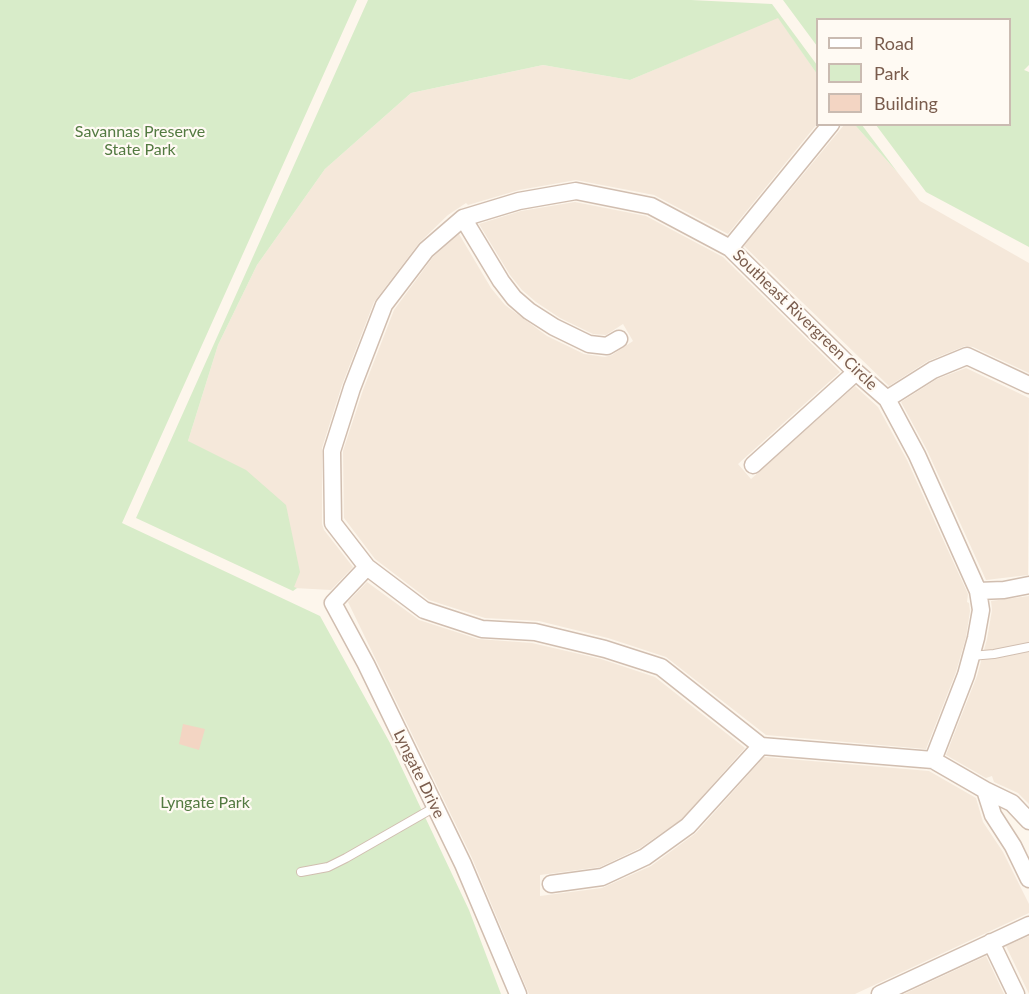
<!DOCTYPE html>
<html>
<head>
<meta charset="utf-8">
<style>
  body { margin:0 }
  #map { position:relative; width:1029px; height:994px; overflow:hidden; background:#fdf6ec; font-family:Lato,sans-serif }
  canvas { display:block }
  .legend { position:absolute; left:816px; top:18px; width:195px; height:108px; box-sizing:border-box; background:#fffaf3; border:2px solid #cabbb1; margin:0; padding:8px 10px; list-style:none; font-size:18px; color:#7a5c4d }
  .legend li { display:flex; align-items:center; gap:12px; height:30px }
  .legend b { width:30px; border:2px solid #cabbb1 }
</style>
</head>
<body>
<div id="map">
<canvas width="1029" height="994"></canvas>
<ul class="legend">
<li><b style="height:8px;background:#fff"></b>Road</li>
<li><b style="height:16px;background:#d8ecc9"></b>Park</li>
<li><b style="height:16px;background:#f3d5c3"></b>Building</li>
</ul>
</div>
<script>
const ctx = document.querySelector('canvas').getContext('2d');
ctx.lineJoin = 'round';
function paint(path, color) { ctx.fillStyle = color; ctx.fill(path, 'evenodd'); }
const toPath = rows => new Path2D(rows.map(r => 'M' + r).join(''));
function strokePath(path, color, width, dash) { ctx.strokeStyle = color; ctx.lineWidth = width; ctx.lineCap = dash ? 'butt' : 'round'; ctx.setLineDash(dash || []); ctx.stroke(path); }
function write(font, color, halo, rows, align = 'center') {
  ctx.font = font + ' Lato,sans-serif'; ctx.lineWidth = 4.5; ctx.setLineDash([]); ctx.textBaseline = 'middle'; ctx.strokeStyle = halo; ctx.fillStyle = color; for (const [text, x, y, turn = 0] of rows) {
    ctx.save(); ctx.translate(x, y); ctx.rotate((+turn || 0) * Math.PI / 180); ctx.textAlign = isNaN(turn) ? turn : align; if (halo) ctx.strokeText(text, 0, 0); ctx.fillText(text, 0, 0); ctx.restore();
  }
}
paint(toPath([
  [778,17,817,74,817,124,728,234,654,195,576,180,519,190,468,205,466,203,448,215,419,243,374,302,342,385,322,448,322,524,324,530,353,567,331,590,294,588,188,441,218,345,257,265,325,169,411,93,543,65,630,80],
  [844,125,855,125,898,173,920,201,1029,263,1029,373,973,347,965,346,928,361,889,386,744,246],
  [575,202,646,216,723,257,840,372,738,464,751,479,855,386,878,407,907,460,930,511,968,594,967,602,969,603,970,611,966,637,956,672,926,749,766,735,666,657,608,638,539,621,485,618,429,600,375,559,344,518,343,451,363,390,394,310,433,257,459,234,491,288,505,305,547,336,584,354,605,357,612,355,633,341,623,324,606,335,593,334,560,318,536,302,522,290,510,275,479,224,521,211],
  [966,368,1029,398,1028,575,986,580,927,450,901,402,937,379],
  [367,582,419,620,478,639,532,643,601,659,655,677,745,748,682,819,640,848,600,867,540,875,540,896,602,888,651,866,696,833,764,757,929,771,976,798,983,822,1003,852,1029,904,1029,913,855,994,529,994,472,858,348,602],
  [1029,596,1029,804,1018,793,994,782,992,776,986,778,946,755,977,676,987,639,992,610,991,601],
  [1029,936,1029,994,1006,946],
  [986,956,1004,994,904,994]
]), '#f5e8da');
paint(toPath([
  [0,0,357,0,122,523,320,616,390,743,469,910,501,994,0,994],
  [368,0,691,0,772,4,817,65,817,74,778,18,630,80,543,65,411,93,325,169,257,265,218,345,188,441,246,470,286,505,300,572,294,587,297,588,293,591,136,518],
  [783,0,1029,0,1029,65,1024,70,1029,72,1029,247,926,192,876,125,1010,124,1010,20,818,20,817,46],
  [855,125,862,125,898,173]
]), '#d8ecc9');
paint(toPath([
  [183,724,205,729,199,750,179,744]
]), '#f3d5c3');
const lane = toPath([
  [971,656,994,654,1029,647],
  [301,872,328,867,346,858,435,807]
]);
const street = toPath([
  [463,218,501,281,514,298,529,311,554,327,589,344,607,346,619,339],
  [730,248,831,124],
  [887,399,933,370,967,356,1029,385],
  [753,465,856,372],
  [367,567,333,603,366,664,463,864,518,994],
  [978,591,1004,590,1029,585],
  [933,760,966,675,976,638,981,610,978,591,940,506,917,455,887,399,856,372,730,248,651,206,576,191,519,201,463,218,426,250,384,305,352,388,332,451,333,523,367,567,424,610,482,629,535,632,605,649,661,667,761,746,933,760,985,790,1012,803,1029,821],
  [985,790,993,815,1013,846,1029,879],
  [551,884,602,877,645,857,688,826,761,746],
  [991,942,1016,994],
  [880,994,1029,925]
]);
strokePath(lane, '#d1beb0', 10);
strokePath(street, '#d1beb0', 19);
strokePath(lane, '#fff', 8);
strokePath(street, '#fff', 16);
write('16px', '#537a41', '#fffaf3', [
  ["Savannas Preserve",140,132],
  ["State Park",140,150],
  ["Lyngate Park",205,803]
]);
write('16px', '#7a5c4d', '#fffaf3', [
  ["Southeast Rivergreen Circle",805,320,44],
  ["Lyngate Drive",419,774,64]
]);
</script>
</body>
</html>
